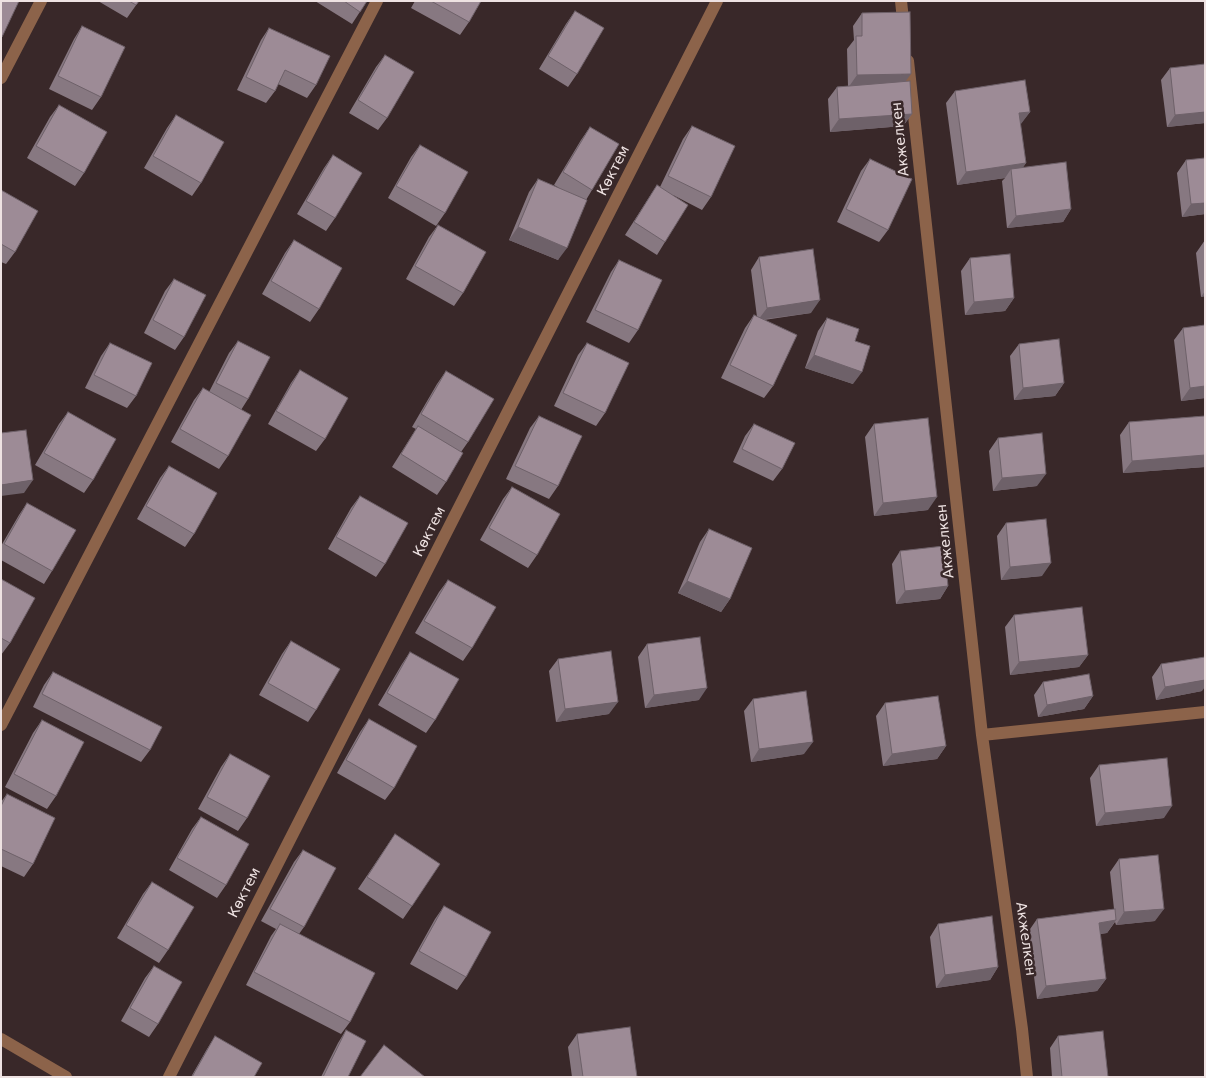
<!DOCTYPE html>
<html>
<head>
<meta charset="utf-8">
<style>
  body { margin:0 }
  #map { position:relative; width:1206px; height:1078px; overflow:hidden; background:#392829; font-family:"DejaVu Sans",sans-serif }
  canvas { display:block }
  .frame { position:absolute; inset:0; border:2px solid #eee2e2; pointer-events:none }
</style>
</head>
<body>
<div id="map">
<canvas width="1206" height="1078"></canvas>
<div class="frame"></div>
</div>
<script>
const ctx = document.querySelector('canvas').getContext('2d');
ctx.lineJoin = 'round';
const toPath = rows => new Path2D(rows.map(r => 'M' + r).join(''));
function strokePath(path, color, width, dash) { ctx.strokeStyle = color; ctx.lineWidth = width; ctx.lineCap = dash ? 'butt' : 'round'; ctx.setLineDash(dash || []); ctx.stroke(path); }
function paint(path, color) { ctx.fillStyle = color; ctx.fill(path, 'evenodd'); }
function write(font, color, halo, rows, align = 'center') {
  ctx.font = font + ' "DejaVu Sans",sans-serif'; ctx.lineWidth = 5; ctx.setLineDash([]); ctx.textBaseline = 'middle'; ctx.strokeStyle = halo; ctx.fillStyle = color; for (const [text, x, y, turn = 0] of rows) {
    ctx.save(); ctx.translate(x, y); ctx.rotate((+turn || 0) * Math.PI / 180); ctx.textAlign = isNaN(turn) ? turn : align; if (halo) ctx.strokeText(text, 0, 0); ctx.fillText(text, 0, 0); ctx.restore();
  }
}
strokePath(toPath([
  [901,1,904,29],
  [908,61,982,735,1022,1029,1027,1077],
  [1,78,41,1],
  [1,725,377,1],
  [982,735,1205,712],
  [169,1077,717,1]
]), '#8c634a', 12);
strokePath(toPath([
  [1,1039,66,1077]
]), '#8c634a', 12);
paint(toPath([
  [98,1,139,1,127,18],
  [315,1,367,1,352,24],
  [415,1,481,1,469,22,460,35,411,8],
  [575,11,577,74,568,87,539,69,566,24],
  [862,13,906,82,912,114,903,126,830,132,828,99,837,87,848,86,847,49,854,40,853,26],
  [82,26,101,97,92,110,49,89,74,39],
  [269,28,316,85,307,98,278,84,275,91,266,103,237,90,261,40],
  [385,55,387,118,378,130,349,113,376,67],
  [1170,68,1205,123,1167,127,1161,80],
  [955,91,1030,112,1020,124,1026,163,1023,167,1071,209,1063,222,1007,228,1002,181,1005,178,957,185,946,103],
  [59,105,84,173,75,186,27,158,50,117],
  [176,115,201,183,192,196,144,168,167,128],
  [692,126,711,197,702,210,673,195,665,242,657,255,625,235,657,185,660,187,683,139],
  [590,127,592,190,586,200,558,260,509,240,529,192,538,179,561,189,554,185,581,140],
  [420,145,445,213,436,226,388,198,411,157],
  [333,155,335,218,326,231,297,214,324,168],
  [870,159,888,230,879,242,837,222,861,171],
  [1186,160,1205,214,1182,217,1177,173],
  [1,190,15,252,6,264,1,262],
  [438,225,463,293,454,306,406,279,429,237],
  [294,240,319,309,310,322,262,294,285,253],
  [1205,240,1205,296,1201,297,1196,253],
  [759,257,811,313,764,320,773,386,764,398,721,378,745,328,754,315,757,317,751,270],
  [970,258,1014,298,1005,311,965,315,961,271],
  [619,260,638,330,629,343,586,322,611,272],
  [174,279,184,337,175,350,144,333,165,291],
  [827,318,855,341,853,384,805,368,818,331],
  [1205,325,1205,398,1181,401,1174,340,1183,328],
  [238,341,248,399,241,410,228,456,219,469,171,442,194,400,203,388,209,392,229,353],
  [110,343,136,396,127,408,85,388,101,356],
  [587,343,605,413,596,426,554,406,578,355],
  [1019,344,1064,383,1055,396,1014,400,1010,356],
  [300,370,325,439,316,451,268,424,291,383],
  [446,371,468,442,461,452,446,482,437,495,392,467,416,429,412,427,437,384],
  [68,412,93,480,84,493,35,465,59,424],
  [539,416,558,486,549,499,506,479,530,428],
  [1205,416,1205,467,1123,473,1120,435,1129,422],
  [754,424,782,469,773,481,733,462,745,436],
  [874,424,928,510,874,516,865,437],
  [998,438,1037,486,993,491,989,451],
  [169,466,194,534,185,547,137,519,160,478],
  [512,487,537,555,528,568,480,540,503,499],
  [360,496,385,564,376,577,328,549,351,508],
  [27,503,52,571,44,584,1,560,1,546,19,515],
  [1006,523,1042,576,1001,580,997,536],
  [709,529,730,599,721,612,678,593,700,542],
  [900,551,948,586,940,599,896,604,892,564],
  [1,579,10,643,1,655],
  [448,580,472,648,463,661,415,633,439,592],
  [1014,615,1088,655,1079,667,1010,675,1005,627],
  [291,641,316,710,308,722,259,695,282,654],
  [647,644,699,700,645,708,638,657],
  [410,652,435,720,426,733,378,705,402,664],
  [558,659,609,714,556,722,549,671],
  [1161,664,1202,691,1156,700,1152,677],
  [53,672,150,750,141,762,33,707,44,685],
  [1043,682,1093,696,1084,709,1038,717,1034,695],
  [753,699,804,754,751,762,744,711],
  [885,703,946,746,937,759,883,766,876,716],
  [369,719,394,788,385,800,337,773,360,732],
  [42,720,56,796,47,809,5,787,33,733],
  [230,754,247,818,238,831,198,809,221,767],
  [1099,765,1164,818,1096,826,1090,778],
  [7,794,33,864,24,877,1,866,1,802],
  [201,817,226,885,217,898,169,870,192,829],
  [395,834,412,906,403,919,358,889],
  [303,850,304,927,299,934,350,1022,341,1034,246,985,271,936,276,929,261,921,294,862],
  [1119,859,1155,921,1116,925,1115,922,1107,933,1100,934,1106,979,1097,991,1037,999,1028,932,1037,919,1114,909,1110,872],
  [152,882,168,950,159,963,117,938,143,894],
  [444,906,466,977,457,990,410,964,435,919],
  [938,924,998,967,990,980,936,988,930,937],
  [154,966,158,1024,149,1037,121,1021,145,978],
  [346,1030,348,1077,321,1077,338,1043],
  [577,1034,637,1077,572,1077,568,1047],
  [215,1036,254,1077,191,1077,207,1049],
  [1058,1036,1108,1077,1052,1077,1050,1048]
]), '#877881');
paint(toPath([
  [911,74,902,86,848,88,857,75],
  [1030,112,1021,124,1010,126,1019,113],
  [1205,112,1205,123,1167,127,1175,115],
  [912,114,903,126,830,132,839,119],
  [1026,163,1017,176,1011,169,1005,178,957,185,966,172],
  [1205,203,1205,214,1182,217,1191,204],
  [1071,209,1063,222,1007,228,1016,216],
  [518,227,567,248,558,260,509,240],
  [1205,291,1205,296,1201,297],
  [1014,298,1005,311,965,315,974,302],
  [820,300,811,313,758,320,767,308],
  [814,355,862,372,853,384,805,368],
  [1064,383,1055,396,1014,400,1023,388],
  [1205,386,1205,398,1181,401,1190,388],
  [1205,455,1205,467,1123,473,1132,461],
  [1046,474,1037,486,993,491,1002,478],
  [33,480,24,493,1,496,1,485],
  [937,497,928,510,874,516,883,503],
  [1051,563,1042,576,1001,580,1010,567],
  [687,581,730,599,721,612,678,593],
  [948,586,940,599,896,604,905,591],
  [1088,655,1079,667,1010,675,1019,662],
  [1205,680,1205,687,1202,691,1156,700,1165,687],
  [707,688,699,700,645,708,654,695],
  [1093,696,1084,709,1038,717,1047,705],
  [618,702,609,714,556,722,565,709],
  [813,742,804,754,751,762,759,749],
  [946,746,937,759,883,766,892,754],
  [1172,806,1164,818,1096,826,1105,813],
  [1164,909,1155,921,1116,925,1124,912],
  [1116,920,1107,933,1090,935,1099,923],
  [998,967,990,980,936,988,945,975],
  [1106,979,1097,991,1037,999,1046,986]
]), '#6e6169');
const building = toPath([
  [1,1,19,1,2,37,1,37,1,1],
  [129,1,139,1,136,5,129,1],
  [344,1,367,1,360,12,344,1],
  [431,1,481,1,469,22,431,1],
  [575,11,604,28,577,74,548,56,575,11],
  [910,12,911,74,857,75,856,36,862,36,862,13,910,12],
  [82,26,125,47,101,97,58,76,82,26],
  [269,28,330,56,316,85,285,70,275,91,246,77,269,28],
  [385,55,414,72,387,118,358,100,385,55],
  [1205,64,1205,112,1175,115,1170,68,1205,64],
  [1025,80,1030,112,1019,113,1026,163,966,172,955,91,1025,80],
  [910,81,912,114,839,119,837,87,910,81],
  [59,105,107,132,84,173,36,146,59,105],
  [176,115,224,142,201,183,153,156,176,115],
  [692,126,735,146,711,197,668,176,692,126],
  [590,127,619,144,592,190,563,172,590,127],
  [420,145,468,172,445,213,396,186,420,145],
  [333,155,362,173,335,218,306,201,333,155],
  [1205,158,1205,203,1191,204,1186,160,1205,158],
  [870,159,912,179,888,230,846,209,870,159],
  [1066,162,1071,209,1016,216,1011,169,1066,162],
  [538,179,587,200,567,248,518,227,538,179],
  [657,185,688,205,665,242,634,222,657,185],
  [1,190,38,211,15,252,1,244,1,190],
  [438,225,486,252,463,293,415,266,438,225],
  [294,240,342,268,319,309,271,281,294,240],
  [813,249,820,300,767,308,759,257,813,249],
  [1010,254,1014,298,974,302,970,258,1010,254],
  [619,260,662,280,638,330,595,310,619,260],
  [174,279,206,295,184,337,153,320,174,279],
  [754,315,797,335,773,386,730,365,754,315],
  [827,318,859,329,855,341,870,346,862,372,814,355,827,318],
  [1205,325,1205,386,1190,388,1183,328,1205,325],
  [1059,339,1064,383,1023,388,1019,344,1059,339],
  [238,341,270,357,248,399,216,383,238,341],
  [110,343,152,363,136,396,94,375,110,343],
  [587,343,629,363,605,413,563,393,587,343],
  [300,370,348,398,325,439,276,411,300,370],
  [446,371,494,399,468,442,421,414,446,371],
  [203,388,251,415,228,456,180,429,203,388],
  [68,412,116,439,93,480,44,453,68,412],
  [539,416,582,436,558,486,515,466,539,416],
  [1205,416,1205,455,1132,461,1129,422,1205,416],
  [928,418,937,497,883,503,874,424,928,418],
  [754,424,795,443,782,469,742,449,754,424],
  [418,426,463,453,446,482,401,454,418,426],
  [26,430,33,480,1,485,1,433,26,430],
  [1042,433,1046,474,1002,478,998,438,1042,433],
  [169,466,217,493,194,534,146,506,169,466],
  [512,487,560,514,537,555,489,528,512,487],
  [360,496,408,523,385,564,336,537,360,496],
  [27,503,76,530,52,571,4,544,27,503],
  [1046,519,1051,563,1010,567,1006,523,1046,519],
  [709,529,752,548,730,599,687,581,709,529],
  [944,546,948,586,905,591,900,551,944,546],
  [1,579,35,598,10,643,1,638,1,579],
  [448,580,496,607,472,648,424,621,448,580],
  [1082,607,1088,655,1019,662,1014,615,1082,607],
  [700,637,707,688,654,695,647,644,700,637],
  [291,641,340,669,316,710,268,683,291,641],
  [611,651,618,702,565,709,558,659,611,651],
  [410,652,459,679,435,720,387,693,410,652],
  [1205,657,1205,680,1165,687,1161,664,1205,657],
  [53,672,162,727,150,750,42,694,53,672],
  [1089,674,1093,696,1047,705,1043,682,1089,674],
  [806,691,813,742,759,749,753,699,806,691],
  [938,696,946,746,892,754,885,703,938,696],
  [369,719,417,746,394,788,346,760,369,719],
  [42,720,84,742,56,796,14,774,42,720],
  [230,754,270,776,247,818,207,797,230,754],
  [1167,758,1172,806,1105,813,1099,765,1167,758],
  [7,794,55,818,33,864,1,849,1,806,7,794],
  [201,817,249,844,226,885,177,858,201,817],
  [395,834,440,864,412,906,367,877,395,834],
  [303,850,336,868,304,927,270,909,303,850],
  [1158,855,1164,909,1124,912,1119,859,1158,855],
  [152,882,194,907,168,950,126,925,152,882],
  [444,906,491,932,466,977,419,951,444,906],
  [1115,909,1116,920,1099,923,1106,979,1046,986,1037,919,1115,909],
  [992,916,998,967,945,975,938,924,992,916],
  [280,924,375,973,350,1022,254,972,280,924],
  [154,966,182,982,158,1024,130,1008,154,966],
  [630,1027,637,1077,583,1077,577,1034,630,1027],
  [346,1030,366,1041,348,1077,323,1077,346,1030],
  [1103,1031,1108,1077,1062,1077,1058,1036,1103,1031],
  [215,1036,262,1063,254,1077,192,1077,215,1036],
  [384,1045,425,1077,360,1077,384,1045]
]);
paint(building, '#9d8b96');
strokePath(building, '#6e6169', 1);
write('14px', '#eee2e2', '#392829', [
  ["Акжелкен",901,139,-96],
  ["Көктем",614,171,-63],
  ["Көктем",430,532,-63],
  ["Акжелкен",946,541,-96],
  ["Көктем",245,893,-63],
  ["Акжелкен",1025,939,82]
]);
</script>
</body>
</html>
